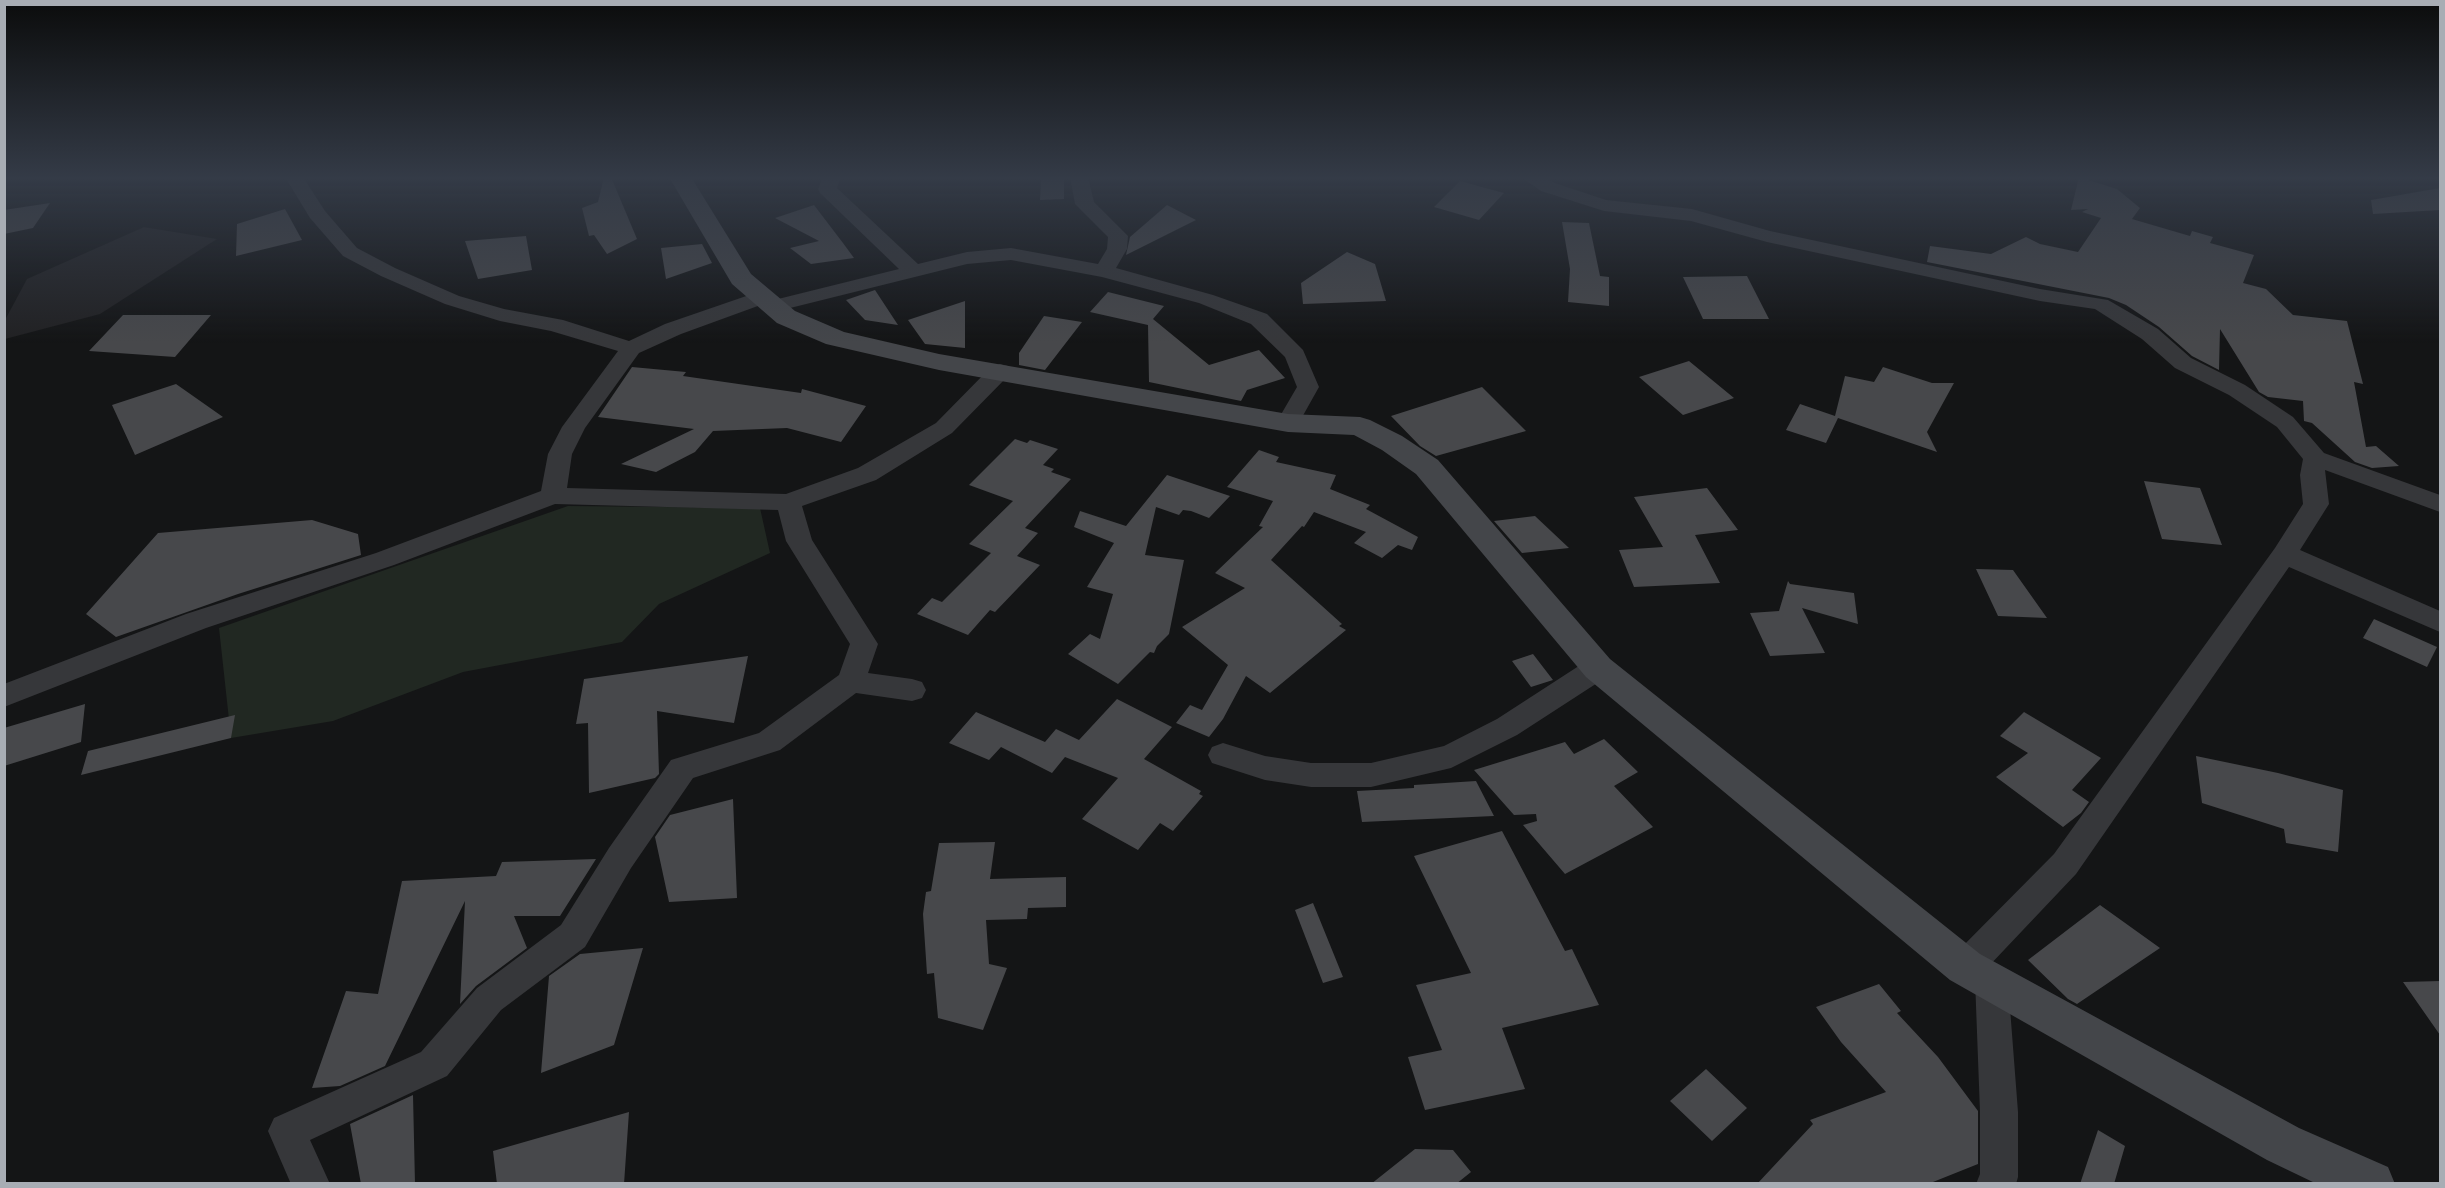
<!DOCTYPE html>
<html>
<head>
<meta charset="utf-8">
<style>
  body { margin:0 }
  #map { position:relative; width:2445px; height:1188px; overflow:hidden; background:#141516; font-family:Arial,sans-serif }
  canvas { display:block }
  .frame { position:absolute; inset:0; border:6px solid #a8adb4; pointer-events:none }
</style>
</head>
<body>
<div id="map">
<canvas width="2445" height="1188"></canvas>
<div class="frame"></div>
</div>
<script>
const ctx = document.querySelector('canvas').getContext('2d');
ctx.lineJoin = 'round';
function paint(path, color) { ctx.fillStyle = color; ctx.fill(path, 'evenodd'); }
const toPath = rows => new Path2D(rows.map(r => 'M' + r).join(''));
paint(toPath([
  [144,227,217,239,100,314,5,339,5,320,27,279]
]), '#212123');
paint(toPath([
  [568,506,760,508,770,553,659,604,622,642,463,672,333,721,231,738,219,628]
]), '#212822');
paint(toPath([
  [604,177,611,177,637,239,607,254,594,235,589,236,582,208,598,202],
  [1041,177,1064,177,1064,199,1040,200],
  [2079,177,2117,189,2140,208,2132,219,2190,236,2192,231,2213,237,2210,243,2254,255,2243,283,2266,289,2293,315,2347,321,2363,384,2354,382,2366,447,2376,446,2399,466,2372,468,2355,462,2312,423,2304,421,2303,401,2268,397,2259,392,2220,329,2219,370,2192,356,2159,327,2126,305,2109,298,1927,262,1930,246,1991,254,2026,237,2040,244,2078,252,2101,218,2082,212,2088,209,2071,210],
  [1460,181,1504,193,1479,220,1434,207],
  [2440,188,2440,210,2373,214,2371,200],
  [50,203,33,228,4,234,4,210],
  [814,205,843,243,854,258,811,264,790,248,819,241,775,218],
  [1167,205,1196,220,1126,255,1130,237],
  [285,209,302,240,236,256,237,224],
  [1562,222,1589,223,1600,276,1609,277,1609,306,1568,302,1570,269],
  [526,236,532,270,478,279,465,241],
  [702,244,712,263,666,279,661,248],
  [1347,252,1375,264,1386,301,1303,304,1301,283],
  [1747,276,1769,319,1703,319,1683,277],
  [875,290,898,325,865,320,846,300],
  [1108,292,1164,306,1153,319,1209,365,1259,350,1285,378,1247,390,1241,401,1149,382,1148,325,1090,312],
  [965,301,965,348,925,344,908,320],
  [123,315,211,315,175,357,89,351],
  [1044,316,1082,322,1045,370,1019,365,1019,353],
  [1689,361,1734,398,1683,415,1639,377],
  [632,367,686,372,683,376,801,393,802,389,866,406,841,442,787,428,713,431,695,452,656,472,621,464,694,429,598,417],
  [1883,367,1932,383,1954,383,1927,432,1937,452,1838,418,1826,443,1786,430,1800,404,1835,416,1845,376,1874,382],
  [176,384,223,417,135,455,112,405],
  [1482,387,1526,431,1436,456,1420,446,1391,416],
  [1015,439,1027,443,1030,440,1058,449,1043,465,1054,469,1051,472,1071,479,1025,528,1038,533,1017,556,1040,565,995,612,990,610,968,635,917,614,932,598,942,602,991,553,969,544,1013,501,969,485],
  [1259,450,1279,457,1276,462,1336,475,1330,489,1370,505,1366,509,1418,537,1412,550,1398,545,1382,558,1354,543,1366,532,1314,512,1304,527,1302,526,1271,560,1342,624,1339,626,1346,630,1270,693,1246,676,1223,719,1209,737,1176,723,1190,705,1202,710,1228,665,1182,627,1245,588,1215,573,1263,527,1259,526,1273,501,1227,487],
  [1167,475,1230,496,1209,518,1191,511,1183,510,1179,515,1156,507,1145,555,1184,560,1169,634,1157,646,1154,653,1150,652,1118,684,1068,654,1090,634,1100,639,1113,594,1087,587,1114,543,1074,527,1080,511,1126,526],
  [2144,481,2200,488,2222,545,2162,539],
  [1707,488,1738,530,1695,535,1720,583,1634,587,1619,550,1663,547,1634,497],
  [1535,516,1569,548,1522,553,1494,521],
  [312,520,358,534,361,555,238,594,116,637,86,614,158,533],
  [1976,569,2013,570,2047,618,1998,616],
  [1788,581,1790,584,1854,593,1858,624,1802,608,1825,653,1770,656,1750,613,1779,611],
  [2374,619,2437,647,2427,667,2363,638],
  [1533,654,1553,680,1531,687,1512,661],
  [748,656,734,723,657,711,659,774,655,778,589,793,588,723,576,724,584,679],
  [1117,699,1172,727,1144,759,1201,791,1199,794,1203,796,1173,831,1160,823,1138,850,1082,819,1118,778,1065,757,1052,773,1001,747,989,760,949,743,976,712,1045,742,1056,729,1079,740],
  [85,704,81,742,4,766,4,728],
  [2024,712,2101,758,2072,790,2089,802,2081,813,2063,827,1996,777,2028,753,2000,736],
  [235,715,231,738,81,775,88,751],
  [1604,739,1638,772,1614,786,1653,827,1565,874,1523,825,1537,821,1536,814,1514,815,1474,770,1565,742,1574,754],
  [2196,756,2278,773,2343,790,2338,852,2286,843,2284,829,2202,803],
  [1476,781,1494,816,1362,822,1357,791,1414,788,1414,785],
  [733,799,737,898,669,902,655,837,670,815],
  [1502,831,1565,951,1572,949,1599,1005,1502,1028,1525,1089,1425,1110,1408,1057,1442,1050,1416,985,1471,973,1414,856],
  [995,842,990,879,1066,877,1066,907,1028,908,1027,919,986,920,989,964,1007,968,983,1030,938,1018,934,973,927,974,923,914,926,892,931,891,939,843],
  [596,859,560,916,514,916,527,948,476,986,460,1004,465,901,385,1066,340,1086,312,1088,346,991,378,994,402,881,496,876,502,862],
  [1313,903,1343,977,1323,983,1295,910],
  [2100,905,2160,948,2077,1004,2068,999,2028,960],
  [643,948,614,1045,541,1073,549,976,580,954],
  [2440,981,2440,1035,2403,982],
  [1879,984,1901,1011,1897,1013,1938,1057,1978,1111,1978,1164,1928,1184,1757,1184,1813,1124,1810,1120,1886,1092,1841,1042,1816,1007],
  [1706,1069,1747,1108,1712,1141,1670,1101],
  [413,1095,415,1184,361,1184,350,1124],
  [629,1112,624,1184,497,1184,493,1151],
  [2098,1130,2125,1146,2114,1184,2080,1184],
  [1415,1149,1453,1150,1471,1172,1456,1184,1371,1184]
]), '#47484b');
paint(toPath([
  [285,177,303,177,325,211,357,248,395,268,459,296,504,309,563,320,629,341,665,324,755,293,762,291,769,293,773,297,770,301,899,269,820,193,818,189,823,177,841,177,837,188,918,264,967,252,1011,248,1098,264,1107,249,1108,237,1075,204,1070,177,1088,177,1094,202,1128,236,1127,249,1116,268,1213,295,1267,314,1303,350,1319,387,1296,428,1288,430,1280,428,1276,423,1297,387,1285,357,1251,324,1199,303,1102,277,1011,260,967,264,774,312,766,311,763,306,766,303,681,334,639,353,585,428,572,454,567,488,786,494,858,468,936,423,992,366,1000,364,1008,366,1011,371,1008,376,952,433,876,480,802,506,812,540,878,644,868,673,912,679,922,682,926,690,922,698,912,701,856,693,780,750,693,778,631,868,585,947,501,1010,447,1076,310,1140,330,1184,291,1184,268,1131,274,1118,421,1052,477,988,561,925,609,848,671,760,759,733,839,675,850,644,786,541,778,510,555,504,394,565,206,628,4,707,4,684,186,614,376,553,541,491,548,454,562,427,618,351,551,331,500,321,445,304,381,276,343,256,310,218,285,177],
  [1521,177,1544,177,1555,183,1606,200,1692,209,1770,231,2040,289,2108,300,2158,329,2191,358,2245,385,2293,417,2324,453,2440,495,2440,512,2325,470,2329,504,2300,550,2440,611,2440,632,2289,567,2076,874,1987,968,1991,966,2003,971,2008,982,2018,1112,2018,1177,2016,1184,1976,1184,1980,1174,1980,1112,1975,979,1965,983,1953,978,1948,967,1953,956,2054,854,2275,548,2303,504,2300,475,2303,459,2277,427,2229,395,2175,368,2142,339,2095,309,2040,301,1767,242,1691,221,1604,211,1541,191,1521,177],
  [1598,657,1608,660,1612,668,1608,676,1517,735,1451,768,1371,787,1311,787,1265,780,1212,763,1208,755,1212,747,1223,743,1265,756,1311,763,1371,763,1444,746,1497,719,1588,660,1598,657]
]), '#36373a');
paint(toPath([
  [669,177,691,177,751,274,795,311,844,332,939,354,1288,414,1360,417,1370,420,1402,436,1438,460,1610,659,1980,954,2299,1128,2388,1167,2395,1184,2317,1184,2267,1160,1950,980,1586,677,1416,474,1382,450,1354,435,1288,432,939,370,826,344,777,323,732,284,669,177]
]), '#44464a');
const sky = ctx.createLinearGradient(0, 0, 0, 343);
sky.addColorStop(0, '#0b0c0c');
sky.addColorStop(0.52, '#343b47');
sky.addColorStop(1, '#343b4700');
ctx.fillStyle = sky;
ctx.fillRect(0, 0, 2445, 343);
</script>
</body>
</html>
